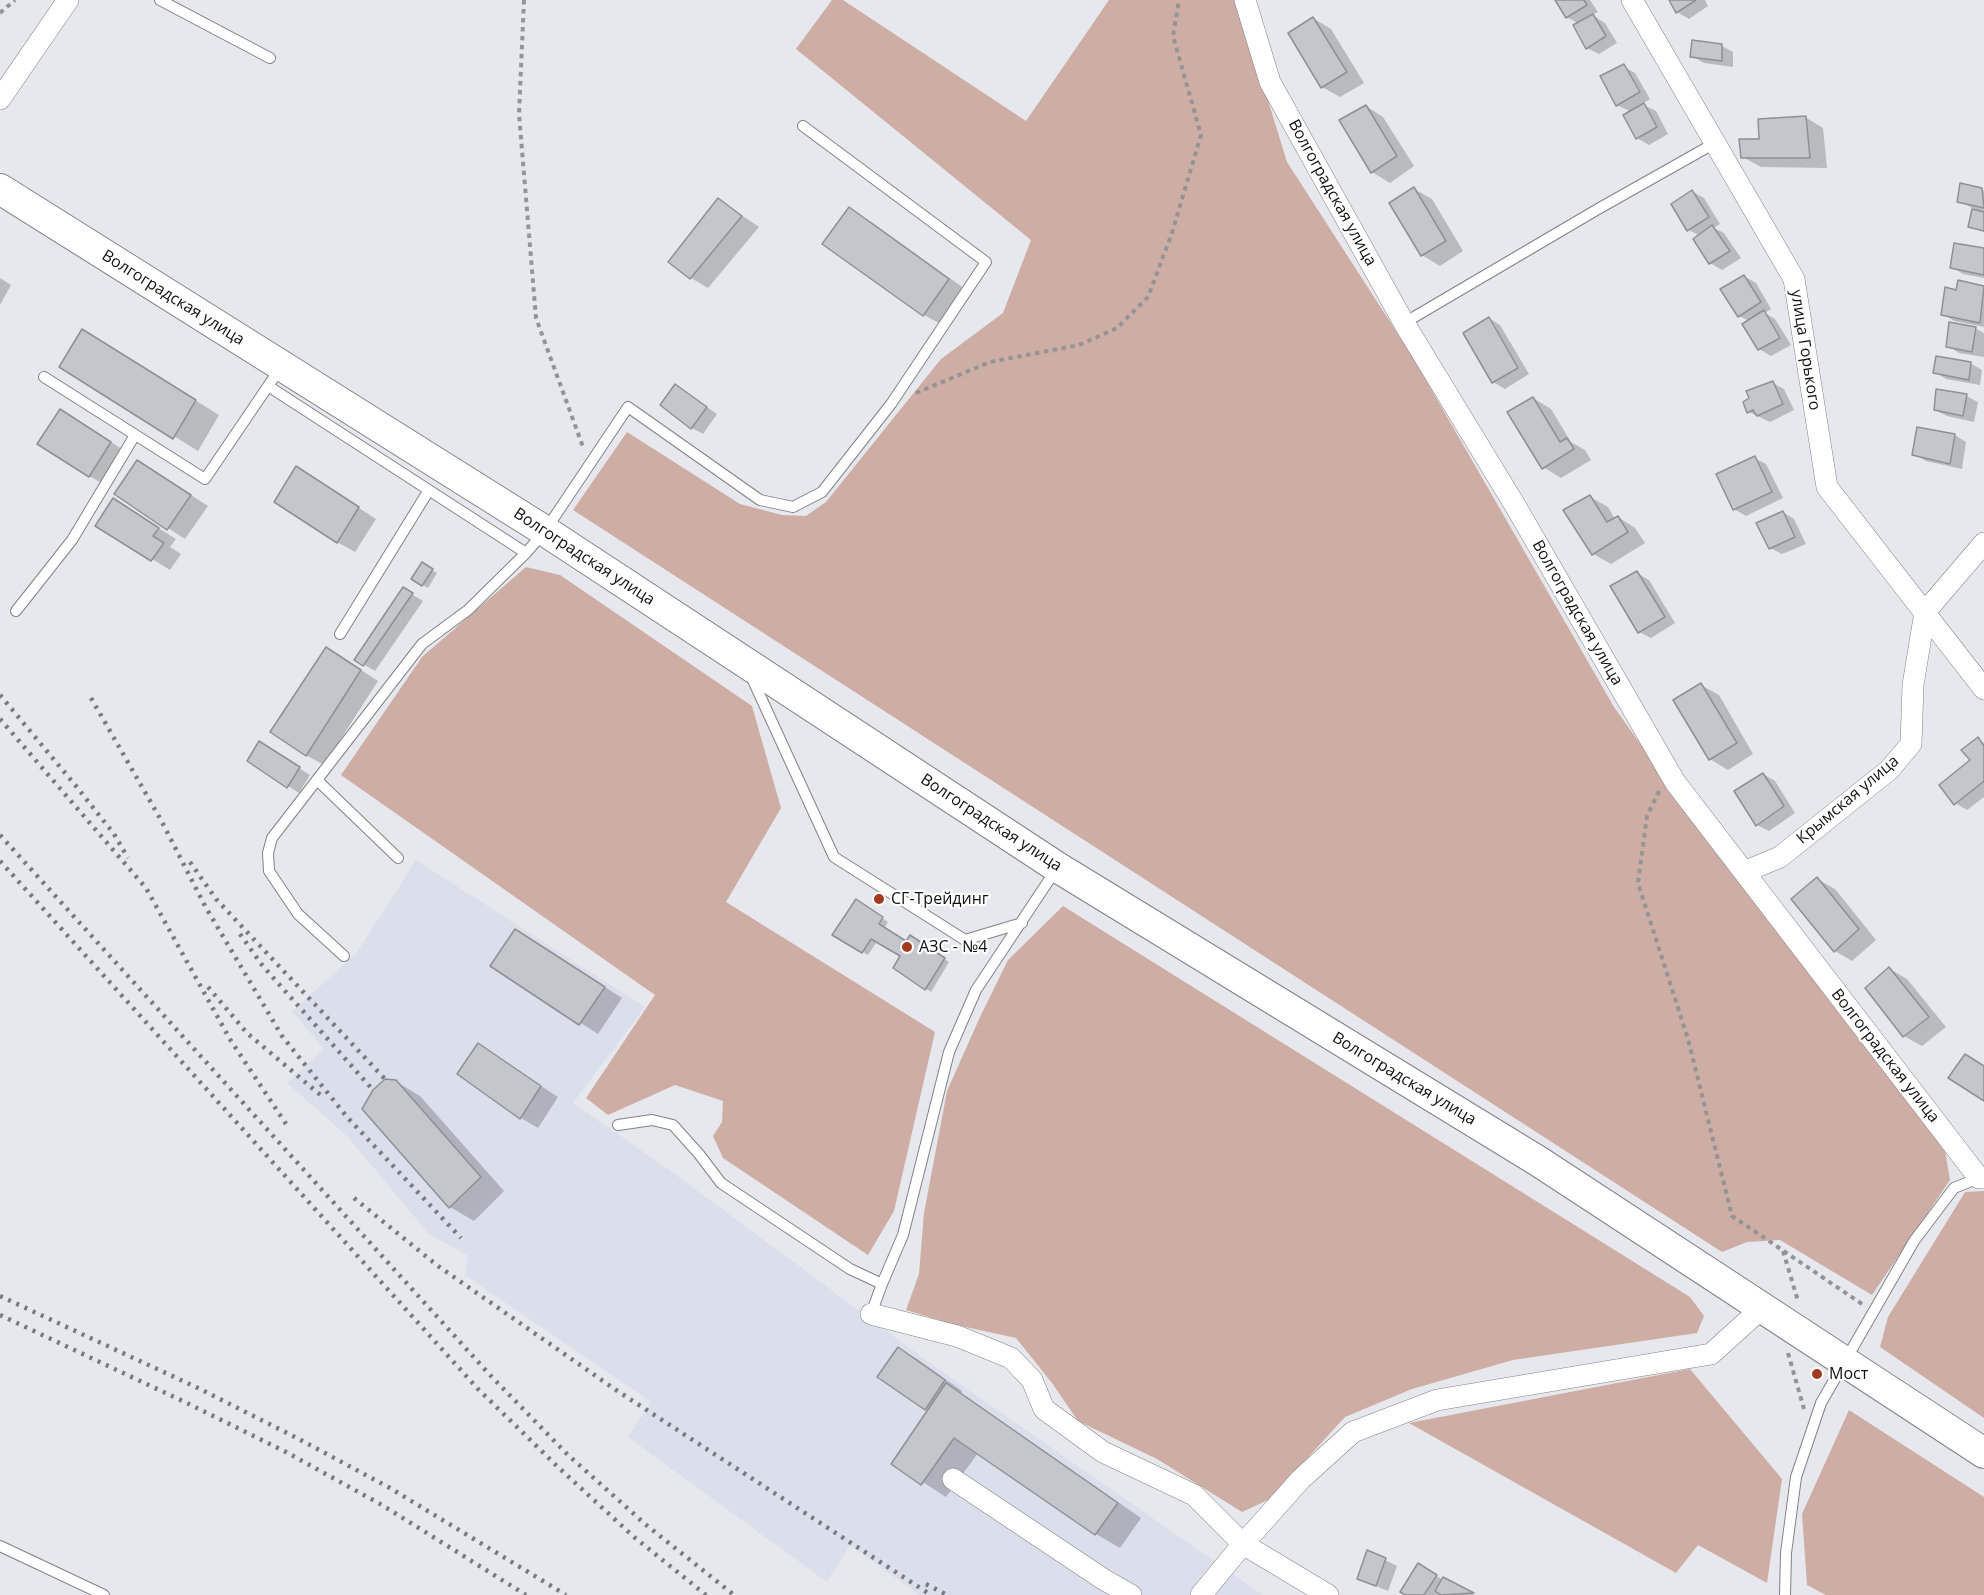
<!DOCTYPE html>
<html>
<head>
<meta charset="utf-8">
<style>
  body { margin:0 }
  canvas { display:block; background:#e6e8ed }
</style>
</head>
<body>
<canvas width="1984" height="1595"></canvas>
<script>
const ctx = document.querySelector('canvas').getContext('2d');
ctx.lineJoin = 'round';
function paint(path, color) { ctx.fillStyle = color; ctx.fill(path, 'evenodd'); }
const toPath = rows => new Path2D(rows.map(r => 'M' + r).join(''));
function strokePath(path, color, width, dash) { ctx.strokeStyle = color; ctx.lineWidth = width; ctx.lineCap = dash ? 'butt' : 'round'; ctx.setLineDash(dash || []); ctx.stroke(path); }
function write(font, color, halo, rows, align = 'center') {
  ctx.font = font + ' "Open Sans",sans-serif'; ctx.lineWidth = 4.5; ctx.setLineDash([]); ctx.textBaseline = 'middle'; ctx.strokeStyle = halo; ctx.fillStyle = color; for (const [text, x, y, turn = 0] of rows) {
    ctx.save(); ctx.translate(x, y); ctx.rotate((+turn || 0) * Math.PI / 180); ctx.textAlign = isNaN(turn) ? turn : align; if (halo) ctx.strokeText(text, 0, 0); ctx.fillText(text, 0, 0); ctx.restore();
  }
}
paint(toPath([
  [416,860,645,1007,573,1103,668,1169,934,1366,1263,1595,919,1595,850,1545,827,1582,628,1437,651,1402,465,1275,468,1256,429,1234,347,1136,287,1083,324,1049,292,1011,356,954]
]), '#dbdeeb');
paint(toPath([
  [832,0,843,0,1026,121,1109,0,1237,0,1287,162,1412,356,1614,707,1702,831,1837,1011,1945,1150,1950,1180,1872,1295,1780,1240,1747,1242,1722,1252,573,510,627,432,740,504,782,515,806,516,826,502,941,359,1003,313,1031,240,796,49],
  [526,567,560,575,752,706,781,808,726,902,935,1032,894,1211,868,1255,723,1158,713,1136,722,1122,723,1101,675,1085,608,1115,586,1098,655,995,341,775,422,657],
  [1063,906,1690,1297,1704,1316,1697,1333,1513,1360,1412,1389,1345,1417,1270,1499,1242,1512,1157,1459,1078,1421,1052,1383,1016,1338,952,1324,906,1310,919,1274,924,1213,947,1091,980,1017,1008,960],
  [1984,1191,1984,1418,1880,1347,1888,1317,1965,1192],
  [1690,1369,1782,1479,1767,1583,1698,1545,1676,1573,1409,1423],
  [1849,1410,1984,1497,1984,1595,1826,1595,1807,1585,1802,1514]
]), '#ceada4');
paint(toPath([
  [1557,0,1590,0,1598,12,1592,15,1605,23,1617,43,1599,54,1587,48,1579,24,1567,17],
  [1670,0,1705,0,1708,6,1689,19,1677,12],
  [1313,18,1331,29,1364,83,1340,97,1322,87],
  [1722,46,1733,52,1733,67,1704,63,1692,56],
  [1623,66,1635,73,1650,99,1642,104,1656,111,1668,134,1649,145,1637,138,1631,112,1617,105],
  [1366,106,1383,117,1414,166,1390,183,1372,172],
  [1805,117,1823,128,1827,168,1761,167,1743,157,1761,140],
  [1414,189,1432,199,1463,251,1440,266,1422,255,1391,203],
  [1981,190,1984,191,1984,232,1970,226,1974,209,1959,201],
  [1693,192,1704,198,1720,224,1714,228,1724,233,1741,258,1722,270,1710,263,1700,236,1689,230],
  [719,200,759,227,708,288,691,278],
  [849,209,873,223,972,294,948,328,924,315,824,244],
  [1984,249,1984,278,1963,274,1952,267],
  [1744,276,1756,283,1771,309,1765,313,1775,319,1791,345,1771,356,1759,349,1749,321,1739,316],
  [0,278,11,285,0,305],
  [1959,282,1984,288,1984,327,1954,321,1943,314,1957,292],
  [1489,318,1500,325,1529,374,1505,389,1493,382],
  [1975,328,1984,333,1984,357,1959,353,1948,346],
  [107,345,219,415,198,451,61,366],
  [1970,363,1982,370,1980,385,1946,379,1935,372],
  [1773,383,1784,389,1794,410,1770,422,1749,412],
  [676,386,717,414,703,434,692,428],
  [1966,396,1978,402,1974,422,1947,416,1935,410],
  [1533,398,1551,409,1571,442,1585,450,1591,460,1561,478,1543,467],
  [78,421,128,453,107,486,89,476],
  [1919,428,1955,435,1966,442,1962,469,1926,461,1914,454],
  [1754,458,1766,464,1783,498,1746,516,1734,509],
  [155,472,208,506,185,539,168,528],
  [314,479,376,519,355,552,337,542],
  [1590,497,1608,507,1615,519,1618,517,1635,528,1645,543,1611,564,1593,554],
  [131,511,176,539,170,547,181,554,170,570,97,525],
  [1783,512,1794,519,1806,544,1782,554,1770,548],
  [422,564,437,573,428,588,413,579],
  [1637,573,1649,580,1675,623,1651,638,1639,632],
  [403,589,423,601,375,671,356,660],
  [344,659,378,681,324,765,306,755],
  [1701,685,1719,695,1753,754,1728,770,1710,759,1675,701],
  [1978,739,1984,743,1984,797,1967,810,1955,803,1972,760],
  [271,750,310,775,299,793,249,761],
  [1763,774,1775,781,1795,813,1769,831,1757,825],
  [1817,879,1835,889,1876,940,1852,961,1835,951],
  [861,904,888,922,884,929,907,943,916,940,949,962,931,992,895,968,902,955,877,941,868,955,834,934],
  [533,941,622,998,598,1034,492,966],
  [1890,969,1907,979,1946,1027,1922,1046,1904,1036,1867,988],
  [478,1045,558,1097,538,1128,521,1118],
  [395,1081,420,1096,504,1191,474,1221,450,1207],
  [899,1349,917,1359,962,1391,961,1393,1141,1518,1120,1548,1096,1534,978,1453,946,1497,893,1463,929,1411,879,1377],
  [1385,1560,1397,1566,1388,1591,1359,1579],
  [1419,1565,1443,1580,1474,1595,1444,1595,1440,1593,1439,1595,1408,1595]
]), '#0003');
const building = toPath([
  [1555,0,1584,0,1587,5,1566,18,1555,0],
  [1669,0,1696,0,1676,13,1669,0],
  [1593,14,1606,36,1586,49,1573,25,1593,14],
  [1313,17,1347,72,1321,88,1288,33,1313,17],
  [1692,40,1722,44,1722,61,1690,57,1692,40],
  [1624,64,1640,92,1616,106,1600,76,1624,64],
  [1644,103,1657,127,1636,139,1623,115,1644,103],
  [1366,105,1397,156,1371,173,1339,120,1366,105],
  [1806,116,1810,158,1741,158,1739,139,1759,139,1758,119,1806,116],
  [1960,183,1982,188,1984,208,1957,202,1960,183],
  [1414,187,1446,241,1421,256,1389,203,1414,187],
  [1692,190,1709,217,1687,231,1671,204,1692,190],
  [718,198,742,216,690,279,668,262,718,198],
  [849,207,949,279,923,316,822,244,849,207],
  [1972,209,1984,212,1984,231,1968,227,1972,209],
  [1712,225,1730,251,1709,264,1693,239,1712,225],
  [1954,243,1984,248,1984,275,1950,268,1954,243],
  [1744,275,1761,302,1738,317,1720,289,1744,275],
  [1958,280,1984,286,1980,323,1941,315,1945,287,1956,290,1958,280],
  [1764,310,1780,338,1758,350,1742,324,1764,310],
  [1489,317,1518,368,1492,383,1463,333,1489,317],
  [1949,322,1976,327,1972,352,1946,347,1949,322],
  [82,329,196,400,173,439,59,367,82,329],
  [1936,356,1971,362,1969,380,1933,373,1936,356],
  [1773,381,1783,404,1757,416,1753,410,1747,413,1743,402,1749,398,1746,391,1773,381],
  [675,384,707,407,691,429,660,405,675,384],
  [1936,389,1967,394,1963,416,1934,410,1936,389],
  [1533,397,1560,442,1567,438,1574,449,1542,469,1507,412,1533,397],
  [60,409,111,442,89,477,37,444,60,409],
  [1917,427,1955,434,1950,464,1912,455,1917,427],
  [1755,456,1772,492,1733,510,1716,474,1755,456],
  [137,460,191,495,167,530,114,494,137,460],
  [296,466,359,507,337,543,274,502,296,466],
  [1590,495,1607,522,1618,516,1628,532,1592,555,1563,510,1590,495],
  [113,498,159,528,153,536,164,543,151,561,95,526,113,498],
  [1783,511,1795,537,1769,549,1756,523,1783,511],
  [422,562,433,569,422,586,411,579,422,562],
  [1637,571,1665,617,1638,633,1610,586,1637,571],
  [403,587,413,593,363,666,354,660,403,587],
  [326,647,361,670,306,756,270,732,326,647],
  [1701,683,1737,743,1709,760,1673,700,1701,683],
  [1978,737,1984,746,1984,781,1954,805,1939,785,1970,760,1961,750,1978,737],
  [259,741,300,767,287,788,247,761,259,741],
  [1763,773,1784,806,1756,826,1734,791,1763,773],
  [1817,877,1859,929,1834,952,1791,899,1817,877],
  [856,899,883,917,879,924,906,941,910,935,945,958,925,990,893,968,900,956,871,939,862,953,832,935,856,899],
  [515,929,605,987,579,1025,490,966,515,929],
  [1889,967,1929,1017,1903,1037,1865,988,1889,967],
  [478,1043,541,1086,520,1119,457,1074,478,1043],
  [1965,1054,1984,1066,1984,1101,1948,1078,1965,1054],
  [385,1079,396,1080,481,1177,449,1208,362,1109,373,1090,385,1079],
  [898,1347,945,1380,925,1410,877,1377,898,1347],
  [946,1383,1118,1503,1095,1535,954,1438,921,1485,891,1464,946,1383],
  [1367,1550,1386,1558,1376,1586,1357,1579,1367,1550],
  [1418,1563,1437,1575,1424,1595,1405,1595,1400,1592,1418,1563],
  [1443,1577,1474,1593,1441,1595,1435,1591,1443,1577]
]);
paint(building, '#c4c6cb');
strokePath(building, '#8f9095', 1.5);
const service = toPath([
  [160,0,270,58],
  [1404,323,1598,209,1715,143],
  [44,377,205,479,281,367],
  [268,386,526,553,545,531,628,407,760,500,793,507,822,492,891,404,986,262,803,126],
  [16,611,72,540,135,435],
  [340,634,429,490],
  [751,676,834,857,965,940,1022,923],
  [317,780,398,858],
  [344,956,298,914,269,871,268,853,272,838,422,644,468,610,526,553],
  [618,1125,652,1120,673,1125,699,1154,721,1183,850,1269,882,1284,871,1314],
  [882,1284,903,1235,949,1052,976,990,1057,868],
  [0,1546,104,1595],
  [1785,1595,1786,1553,1796,1477,1821,1403,1914,1241,1954,1188,1979,1178]
]);
const minor = toPath([
  [1245,0,1270,82,1404,323,1516,507,1675,782,1979,1178,1984,1178],
  [1632,0,1794,279,1827,487,1984,689],
  [0,99,68,0],
  [1744,872,1780,857,1889,770,1911,744,1913,685,1925,612,1984,543],
  [871,1314,957,1336,1011,1358,1032,1380,1044,1409,1103,1452,1194,1495,1243,1544,1328,1595],
  [953,1479,1103,1579,1131,1595],
  [1201,1595,1243,1544,1301,1479,1353,1432,1437,1400,1711,1354,1762,1308]
]);
const secondary = toPath([
  [0,189,545,531,1057,867,1538,1161,1984,1453]
]);
strokePath(service, '#818287', 12);
strokePath(minor, '#818287', 22);
strokePath(secondary, '#818287', 32);
strokePath(toPath([
  [524,0,519,114,536,318,583,447],
  [0,13,15,0],
  [916,393,990,362,1079,345,1117,328,1148,297,1172,233,1201,135,1173,36,1179,0],
  [1659,791,1647,816,1638,883,1688,1039,1732,1216,1862,1304],
  [1783,1251,1798,1301],
  [1788,1353,1804,1409]
]), '#939498', 4, [4.5, 4.5]);
strokePath(service, '#fff', 10);
strokePath(minor, '#fff', 21);
strokePath(secondary, '#fff', 30);
strokePath(toPath([
  [0,695,76,786,114,834,128,858],
  [91,698,161,820,205,906,282,1036,347,1117,461,1238],
  [0,719,146,888,231,1041,286,1124],
  [0,835,490,1375,567,1454,645,1524,734,1595],
  [0,861,478,1389,558,1467,634,1537,706,1595],
  [190,862,216,899,385,1079],
  [240,934,262,965,373,1090],
  [208,987,247,1033,324,1098],
  [354,1198,438,1266,616,1390,931,1595],
  [0,1296,198,1388,295,1437,390,1488,566,1595],
  [0,1315,189,1404,286,1452,382,1505,526,1595],
  [926,1584,947,1595]
]), '#797a7e', 4.5, [3, 6]);
for (const [x, y, r, color] of [
  [879,899,6,"#a23a1f"],
  [907,947,6,"#a23a1f"],
  [1817,1374,6,"#a23a1f"]
]) { const dot = new Path2D(); dot.arc(x, y, r, 0, 2 * Math.PI); ctx.fillStyle = color; ctx.fill(dot); strokePath(dot, '#fff', 2); }
write('16px', '#111113', '#fff', [
  ["Волгоградская улица",1332,193,61],
  ["Волгоградская улица",173,298,32],
  ["улица Горького",1805,350,81],
  ["Волгоградская улица",584,557,33],
  ["Волгоградская улица",1577,613,60],
  ["Крымская улица",1848,800,-40],
  ["Волгоградская улица",991,823,33],
  ["Волгоградская улица",1885,1056,52],
  ["Волгоградская улица",1404,1079,31]
]);
write('16px', '#111113', '#fff', [
  ["СГ-Трейдинг",891,899],
  ["АЗС - №4",919,947],
  ["Мост",1829,1374]
], 'left');
</script>
</body>
</html>
